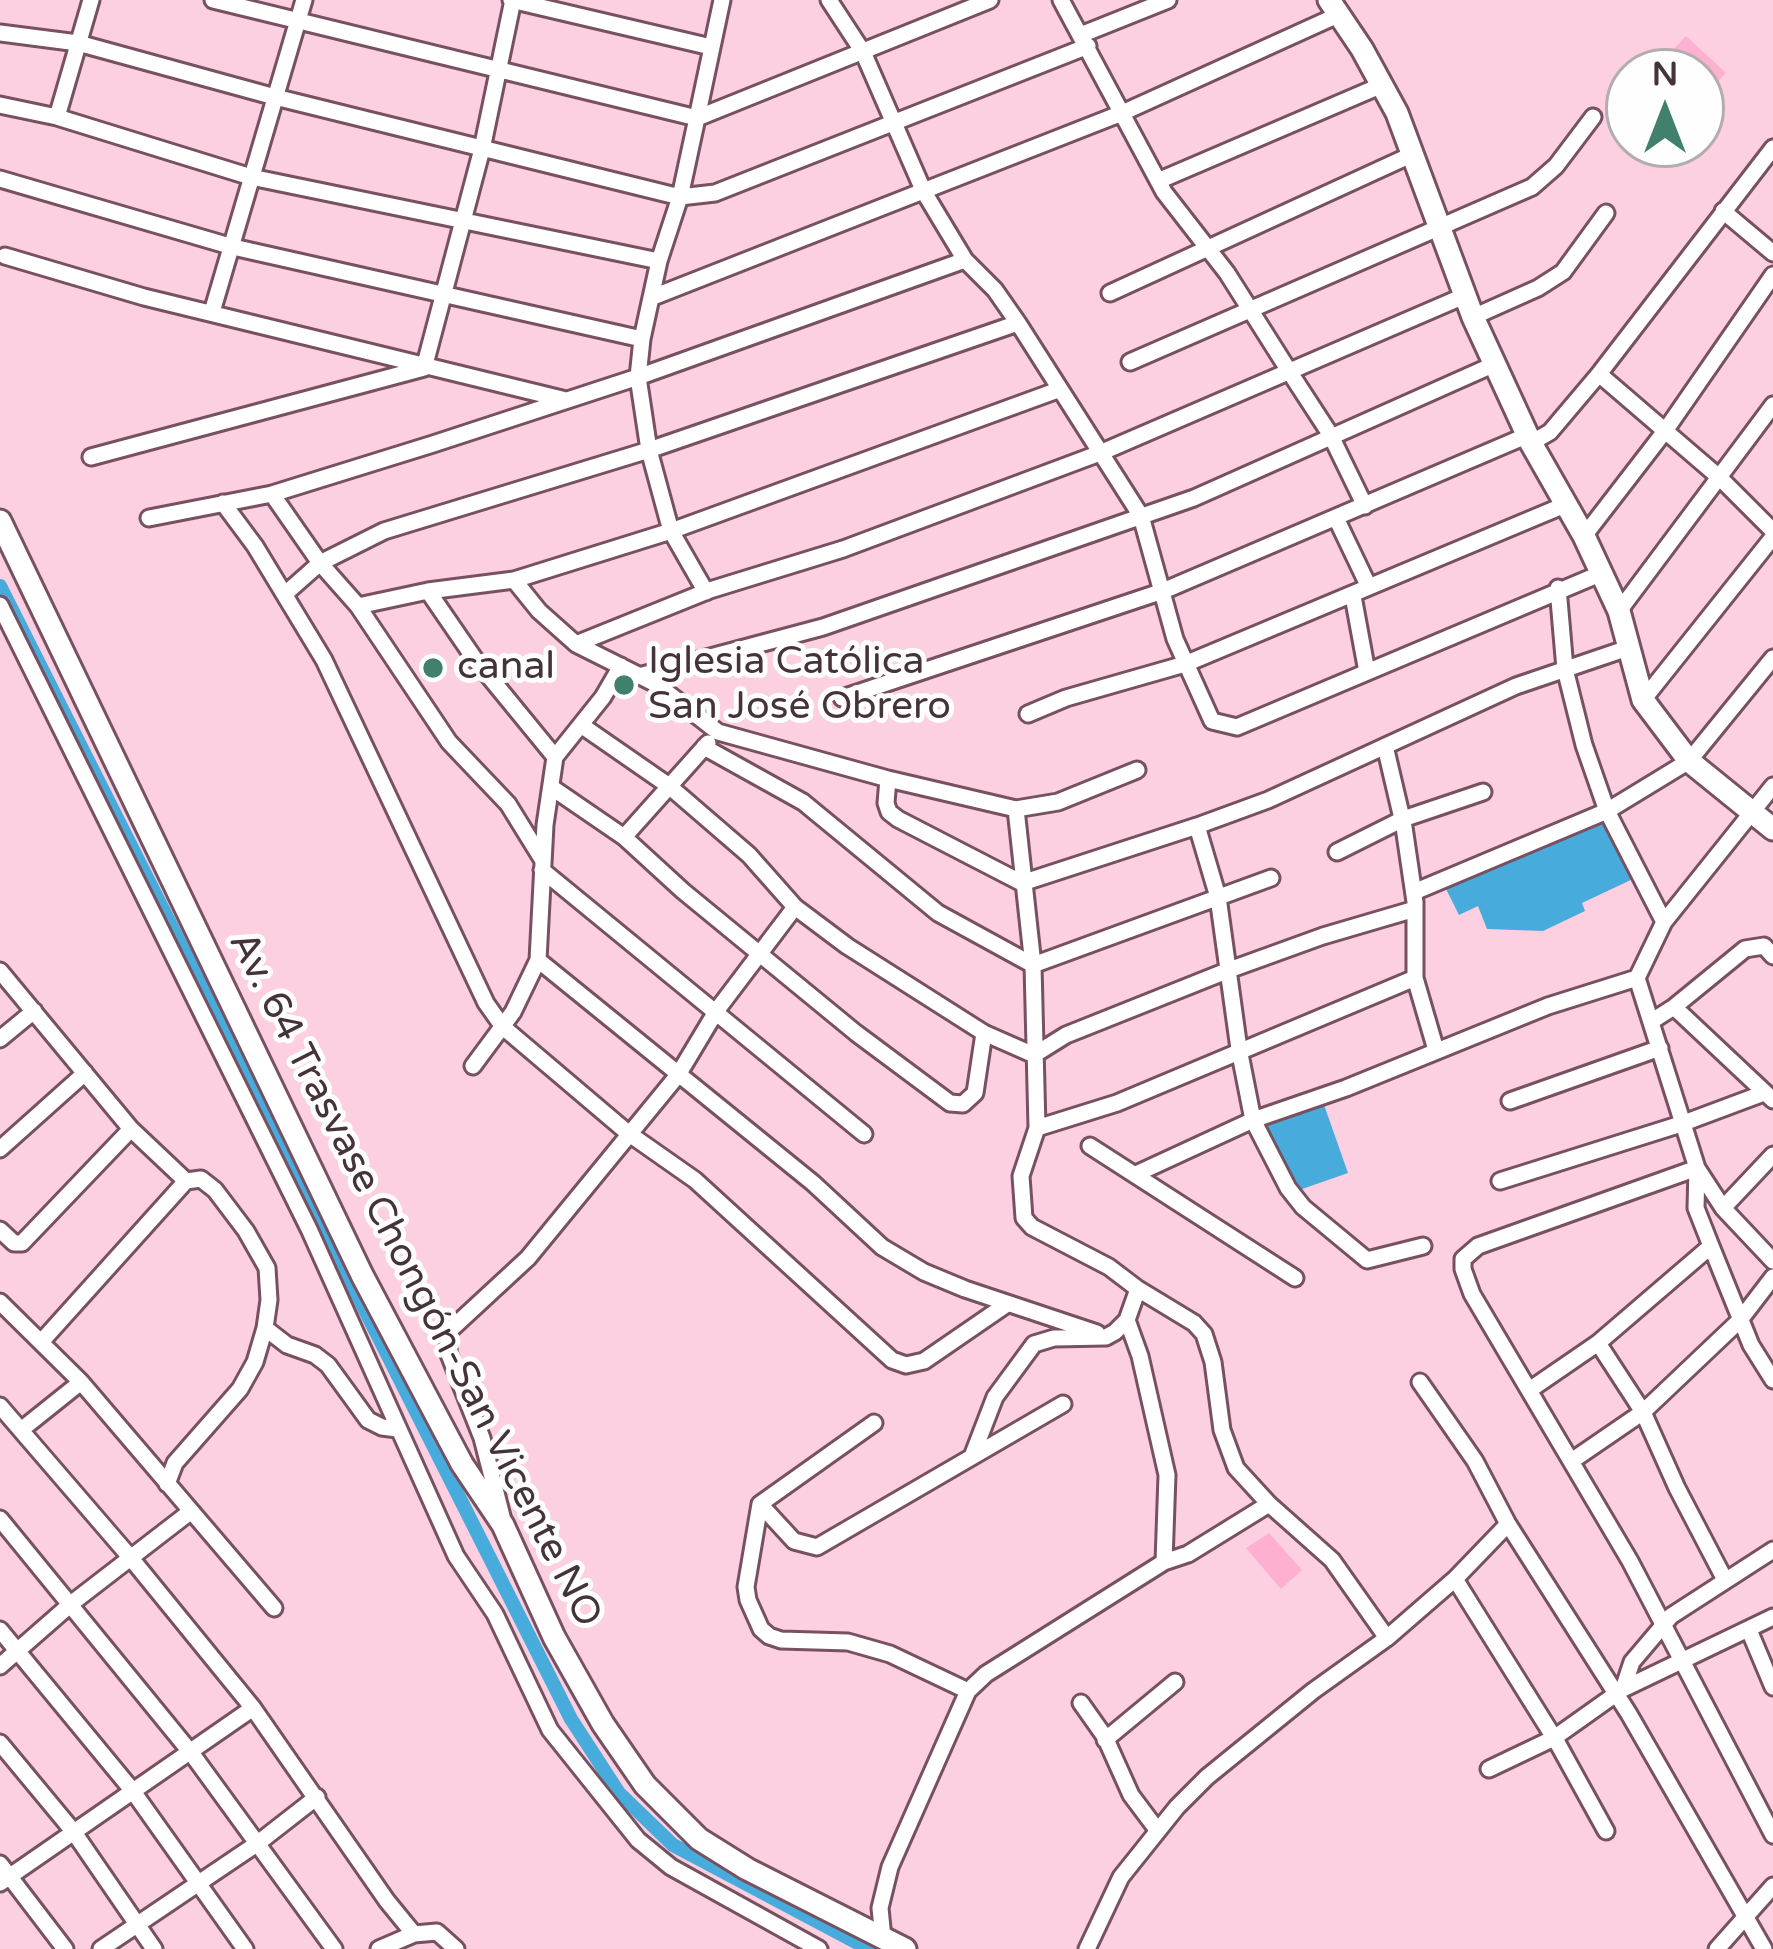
<!DOCTYPE html>
<html>
<head>
<meta charset="utf-8">
<style>
  body { margin:0 }
  #map { position:relative; width:1773px; height:1949px; overflow:hidden; background:#fccfe1; font-family:"Varela Round",sans-serif }
  canvas { display:block }
  .north { position:absolute; left:1605px; top:48px; width:120px; height:120px; box-sizing:border-box; background:#fefefe; border:3px solid #b4adb0; border-radius:50%; rotate:0deg; font-size:33px; font-weight:700; line-height:48px; text-align:center; color:#45333a }
  .north::after { content:''; display:block; margin:auto; width:42px; height:54px; background:#40806d; clip-path:polygon(50% 0,100% 100%,50% 72%,0 100%) }
</style>
</head>
<body>
<div id="map">
<canvas width="1773" height="1949"></canvas>
<div class="north">N</div>
</div>
<script>
const ctx = document.querySelector('canvas').getContext('2d');
ctx.lineJoin = 'round';
function paint(path, color) { ctx.fillStyle = color; ctx.fill(path, 'evenodd'); }
const toPath = rows => new Path2D(rows.map(r => 'M' + r).join(''));
function strokePath(path, color, width, dash) { ctx.strokeStyle = color; ctx.lineWidth = width; ctx.lineCap = dash ? 'butt' : 'round'; ctx.setLineDash(dash || []); ctx.stroke(path); }
function write(font, color, halo, rows, align = 'center') {
  ctx.font = font + ' "Varela Round",sans-serif'; ctx.lineWidth = 10; ctx.setLineDash([]); ctx.textBaseline = 'middle'; ctx.strokeStyle = halo; ctx.fillStyle = color; for (const [text, x, y, turn = 0] of rows) {
    ctx.save(); ctx.translate(x, y); ctx.rotate((+turn || 0) * Math.PI / 180); ctx.textAlign = isNaN(turn) ? turn : align; if (halo) ctx.strokeText(text, 0, 0); ctx.fillText(text, 0, 0); ctx.restore();
  }
}
paint(toPath([
  [1686,36,1726,73,1701,99,1701,72,1660,72,1656,68],
  [1269,1533,1302,1570,1281,1589,1246,1548]
]), '#fdb0d0');
paint(toPath([
  [1606,816,1635,878,1582,903,1585,911,1543,931,1487,929,1478,906,1459,915,1443,883],
  [1323,1102,1348,1173,1288,1194,1261,1128,1279,1116]
]), '#47acdc');
strokePath(toPath([
  [0,586,571,1719,619,1793,673,1845,869,1949]
]), '#47acdc', 14);
const street = toPath([
  [213,0,697,118,680,197,659,261,642,339,638,377,649,450,671,531,706,592],
  [511,0,711,47],
  [829,0,863,52,924,192,965,260,995,290,1018,323,1141,516,1175,639,1212,721,1237,727,1602,573],
  [1061,0,1164,192,1227,273,1289,371,1330,434,1365,506],
  [0,33,78,43,275,97,680,197,715,193,1088,46],
  [1083,34,1168,0],
  [0,105,57,117,251,177,659,261],
  [57,117,91,0],
  [697,118,990,0],
  [697,118,722,0],
  [0,179,233,247,642,339],
  [1158,181,1382,85],
  [1723,211,1773,253],
  [5,256,144,297,566,400],
  [1110,293,1411,155],
  [653,297,1122,113,1338,15],
  [212,312,304,0],
  [1473,317,1538,288,1563,272,1606,213],
  [1130,362,1532,187,1556,166,1593,117],
  [1599,374,1720,478,1773,531],
  [1531,443,1550,432,1599,374,1773,148],
  [91,457,424,368,482,149,513,0],
  [272,494,320,563,358,606,449,742,508,804,542,859],
  [223,503,255,546,324,660,486,1003,503,1027,628,1133,695,1180,892,1360,906,1365,924,1361,1007,1304],
  [149,518,272,494,433,444,638,377,965,260],
  [1336,518,1368,585],
  [1584,536,1665,431,1773,275],
  [514,580,539,611,576,644,656,684,718,732,888,779,1016,809,1058,802,1137,770],
  [1558,588,1565,669,1584,745,1607,811,1664,922],
  [428,591,474,658,555,757],
  [285,594,320,563,384,531,649,450,1018,323],
  [1353,596,1367,672],
  [0,605,309,1229,456,1556,495,1614,550,1730,638,1840,671,1867,819,1949],
  [358,606,428,591,514,580,671,531,1058,390],
  [1619,611,1773,405],
  [576,644,710,590,843,549,1100,453,1464,296],
  [639,676,823,627,1194,498,1495,364],
  [842,698,1163,591,1528,435],
  [1643,700,1773,537],
  [1028,714,1066,698,1185,664,1567,504],
  [581,725,669,786,749,855,795,907,847,946,984,1033,1034,1055,1066,1035,1229,970,1323,936,1415,909],
  [1385,746,1404,827,1415,902,1415,978,1436,1050],
  [704,747,803,802,938,913,1033,965,1037,1128,1021,1176,1024,1218,1032,1227,1109,1267,1138,1289,1127,1320,1115,1332,1106,1337,1054,1338,1034,1344,995,1397,973,1454],
  [888,779,886,803,889,812,898,819,1022,883,1197,826,1218,897,1239,1049,1253,1120,1288,1188,1303,1207,1367,1260,1423,1246],
  [551,787,624,837,683,891,856,1033,950,1103,963,1104,975,1093,984,1033],
  [1016,809,1033,965,1271,878],
  [1197,826,1268,800,1516,686,1628,648],
  [624,837,708,743],
  [1337,852,1403,819,1483,792],
  [542,870,864,1134],
  [1414,892,1607,811,1689,761,1773,658],
  [538,960,813,1183,882,1247,924,1272,965,1289,1097,1333],
  [0,971,131,1129,186,1181],
  [1637,978,1664,922,1773,786],
  [1674,1007,1745,949,1764,946,1773,956],
  [1652,1021,1674,1007,1773,1100],
  [0,1039,34,1011],
  [473,1066,513,1012,538,960,545,825,555,757,603,697,621,666],
  [1510,1101,1660,1048],
  [1037,1128,1117,1103,1415,978],
  [1090,1146,1295,1278],
  [0,1149,85,1073],
  [1136,1174,1253,1120,1346,1088,1548,1006,1637,978,1697,1168,1696,1208,1711,1246,1598,1343,1531,1389],
  [1500,1181,1681,1124,1764,1093],
  [1723,1208,1773,1155],
  [0,1230,14,1243,22,1243,131,1129],
  [1711,1246,1751,1345,1773,1380],
  [1773,1261,1723,1208,1697,1168,1478,1246,1463,1259,1463,1269,1472,1294,1630,1561,1773,1835],
  [1138,1289,1194,1323,1204,1334,1213,1362,1222,1430,1236,1468,1269,1504,1332,1560,1387,1638],
  [0,1302,81,1382,274,1608],
  [42,1341,186,1181,201,1179,215,1190,246,1231,267,1268,269,1300,265,1328,287,1345,315,1355,328,1365,368,1420,382,1427,397,1429],
  [1598,1343,1643,1412,1677,1488,1724,1578],
  [1420,1382,1475,1461,1508,1524,1629,1714,1764,1949],
  [0,1406,130,1557,253,1708,387,1901,414,1934],
  [874,1423,760,1504,746,1587,748,1600,761,1629,769,1636,781,1640,848,1642,890,1654,968,1691],
  [21,1430,81,1382],
  [1573,1460,1643,1412,1740,1320,1773,1277],
  [167,1484,175,1463,240,1389,255,1362,265,1328],
  [760,1504,794,1541,817,1547,1063,1404],
  [502,1516,482,1438,448,1352,448,1332,528,1258,678,1075,717,1010,795,907],
  [0,1519,192,1754,334,1949],
  [1164,1562,1188,1554,1269,1504],
  [1455,1579,1558,1744,1606,1831],
  [0,1630,132,1790,245,1949],
  [1749,1630,1773,1687],
  [0,1666,72,1603,190,1512],
  [1623,1689,1632,1662,1671,1616,1773,1550],
  [1081,1703,1105,1737,1131,1795,1158,1831],
  [1105,1740,1175,1682],
  [0,1743,73,1831,154,1949],
  [1489,1769,1554,1738,1623,1689,1773,1617],
  [0,1864,65,1949],
  [0,1883,253,1708],
  [883,1938,880,1908,890,1867,968,1691,986,1674,1164,1562,1167,1475,1140,1356,1127,1320],
  [101,1949,258,1843,317,1797],
  [379,1949,414,1934,437,1932,456,1949],
  [1087,1949,1121,1877,1177,1807,1207,1777,1313,1691,1387,1638,1455,1579,1508,1524],
  [1717,1949,1773,1886]
]);
const secondary = toPath([
  [1329,0,1362,49,1397,113,1473,317,1531,443,1584,536,1619,611,1643,700,1689,761,1773,829],
  [0,521,362,1275,462,1464,503,1525,554,1637,603,1724,645,1785,699,1839,747,1869,905,1949]
]);
strokePath(street, '#775161', 21);
strokePath(secondary, '#775161', 27);
strokePath(street, '#fff', 15);
strokePath(secondary, '#fff', 21);
for (const [x, y, r, color] of [
  [433,668,12,"#40806d"],
  [624,685,12,"#40806d"]
]) { const dot = new Path2D(); dot.arc(x, y, r, 0, 2 * Math.PI); ctx.fillStyle = color; ctx.fill(dot); strokePath(dot, '#fefefe', 4.5); }
write('39px', '#45333a', '#fefefe', [
  ["Iglesia Católica",648,663],
  ["San José Obrero",648,708],
  ["canal",457,668]
], 'left');
write('39px', '#45333a', '#fefefe', [
  ["Av. 64 Trasvase Chongón-San Vicente NO",414,1280,63]
]);
</script>
</body>
</html>
